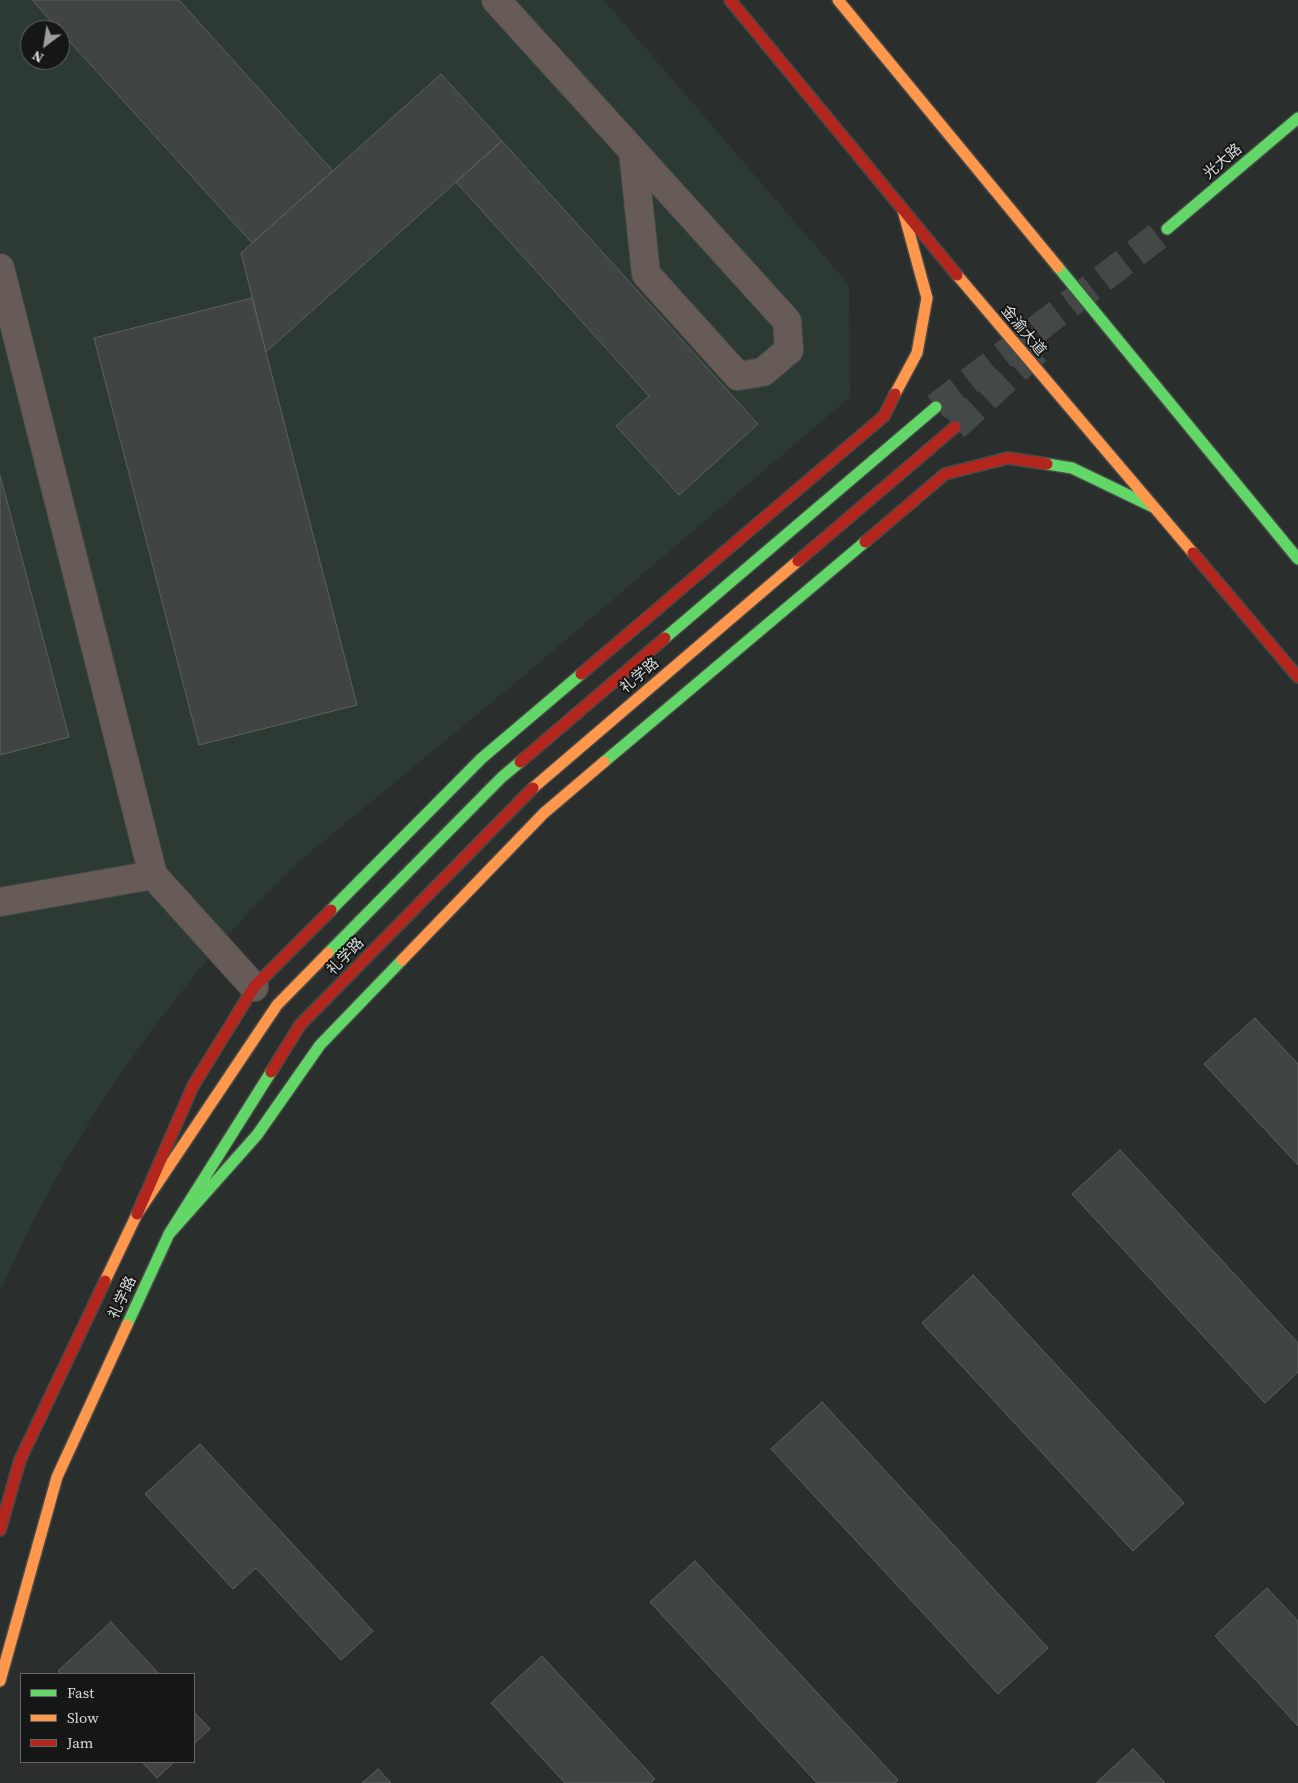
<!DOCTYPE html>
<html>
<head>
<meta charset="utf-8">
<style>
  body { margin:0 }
  #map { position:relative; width:1298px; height:1783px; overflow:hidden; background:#2a2f2d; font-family:"Source Serif 4",serif }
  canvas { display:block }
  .legend { position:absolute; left:20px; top:1673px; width:175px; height:90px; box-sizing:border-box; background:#141716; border:1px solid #626564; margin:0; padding:6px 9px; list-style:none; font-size:15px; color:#d6dad8 }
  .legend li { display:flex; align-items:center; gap:10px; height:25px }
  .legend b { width:25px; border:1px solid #626564 }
  .north { position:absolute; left:20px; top:20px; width:50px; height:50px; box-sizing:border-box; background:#141716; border:1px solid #626564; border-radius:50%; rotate:211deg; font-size:14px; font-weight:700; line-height:20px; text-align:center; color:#d6dad8 }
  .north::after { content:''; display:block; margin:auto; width:18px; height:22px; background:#9a9e9c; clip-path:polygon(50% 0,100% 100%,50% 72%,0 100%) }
</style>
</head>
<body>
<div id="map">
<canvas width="1298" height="1783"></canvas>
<ul class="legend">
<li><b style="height:6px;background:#63d668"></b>Fast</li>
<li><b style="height:6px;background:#ff974d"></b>Slow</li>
<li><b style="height:6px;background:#b3261e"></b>Jam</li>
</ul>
<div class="north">N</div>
</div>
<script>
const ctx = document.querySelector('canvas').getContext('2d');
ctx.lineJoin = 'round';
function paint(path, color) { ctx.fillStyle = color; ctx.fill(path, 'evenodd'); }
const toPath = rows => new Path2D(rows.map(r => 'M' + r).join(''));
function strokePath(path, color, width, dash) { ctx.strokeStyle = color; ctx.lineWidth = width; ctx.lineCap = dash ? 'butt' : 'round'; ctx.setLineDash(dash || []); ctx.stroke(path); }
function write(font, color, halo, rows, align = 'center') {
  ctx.font = font + ' "Source Serif 4","Noto Sans SC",serif'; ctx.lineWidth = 4; ctx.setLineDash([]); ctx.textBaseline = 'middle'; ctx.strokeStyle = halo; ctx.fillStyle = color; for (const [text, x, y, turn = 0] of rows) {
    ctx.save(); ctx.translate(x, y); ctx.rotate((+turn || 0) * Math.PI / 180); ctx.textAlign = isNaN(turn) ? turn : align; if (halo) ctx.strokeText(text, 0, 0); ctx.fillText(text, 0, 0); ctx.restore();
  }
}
paint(toPath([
  [0,0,604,0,849,285,850,397,533,668,301,860,247,914,197,972,150,1032,106,1095,66,1160,30,1227,0,1291],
  [30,30,60,30,60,60,30,60]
]), '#2d3933');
const building = toPath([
  [32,0,179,0,333,171,252,243,32,0],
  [441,74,502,141,266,352,241,253,441,74],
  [502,141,758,424,679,495,616,426,649,396,456,182,502,141],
  [252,298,357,705,199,745,94,338,252,298],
  [0,475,69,737,0,755,0,475],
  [1255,1018,1298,1064,1298,1165,1204,1064,1255,1018],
  [1120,1150,1298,1343,1298,1372,1265,1403,1072,1194,1120,1150],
  [973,1275,1184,1503,1133,1551,922,1323,973,1275],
  [822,1402,1048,1648,998,1694,771,1449,822,1402],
  [200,1444,373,1631,341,1660,256,1568,233,1589,145,1494,200,1444],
  [695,1561,898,1780,895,1783,817,1783,650,1602,695,1561],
  [1267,1588,1298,1621,1298,1726,1215,1636,1267,1588],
  [111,1622,159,1674,61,1674,58,1671,111,1622],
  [542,1656,655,1779,650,1783,565,1783,491,1703,542,1656],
  [194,1712,210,1729,194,1744,194,1712],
  [1133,1749,1165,1783,1096,1783,1133,1749],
  [142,1762,174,1762,157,1778,142,1762],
  [378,1769,391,1783,362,1783,378,1769]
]);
paint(building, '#404442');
strokePath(building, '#5d605f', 1);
strokePath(toPath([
  [936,407,1167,229],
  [955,427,1045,343]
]), '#444947', 28, [28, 14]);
const street = toPath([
  [496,0,633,151,787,321,789,350,763,372,738,376,646,274,633,151],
  [0,268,153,875],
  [0,902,153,875,254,987]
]);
const fast = toPath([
  [1167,229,1298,118],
  [1058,267,1298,559],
  [1047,464,1072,468,1153,507],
  [665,638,936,407],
  [604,762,865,542],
  [331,910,482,758,581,674],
  [328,953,502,777,520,762],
  [169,1234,257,1135,320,1045,402,960],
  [127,1325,169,1234,271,1072]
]);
const slow = toPath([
  [838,0,1058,267],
  [957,275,1193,553],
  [895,394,917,353,927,298,903,210],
  [533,788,798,561],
  [402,960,544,813,604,762],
  [105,1281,137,1214,277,1005,328,953],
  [0,1681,57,1477,127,1325]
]);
const jam = toPath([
  [730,0,957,275],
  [865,542,945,474,1008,458,1047,464],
  [1193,553,1298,677],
  [798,561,955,427],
  [581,674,884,416,895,394],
  [520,762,665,638],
  [271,1072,300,1025,533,788],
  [137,1214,193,1086,254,987,331,910],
  [0,1530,20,1460,105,1281]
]);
strokePath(street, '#464a48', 30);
strokePath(fast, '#464a48', 14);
strokePath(slow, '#464a48', 14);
strokePath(jam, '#464a48', 14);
strokePath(street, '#665b56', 28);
strokePath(fast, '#63d668', 11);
strokePath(slow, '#ff974d', 11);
strokePath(jam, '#b3261e', 11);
write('15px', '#d6dad8', '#141716', [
  ["光大路",1223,162,-40],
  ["金渝大道",1023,331,50],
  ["礼学路",640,676,-40],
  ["礼学路",346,957,-46],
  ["礼学路",123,1298,-65]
]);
</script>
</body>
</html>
